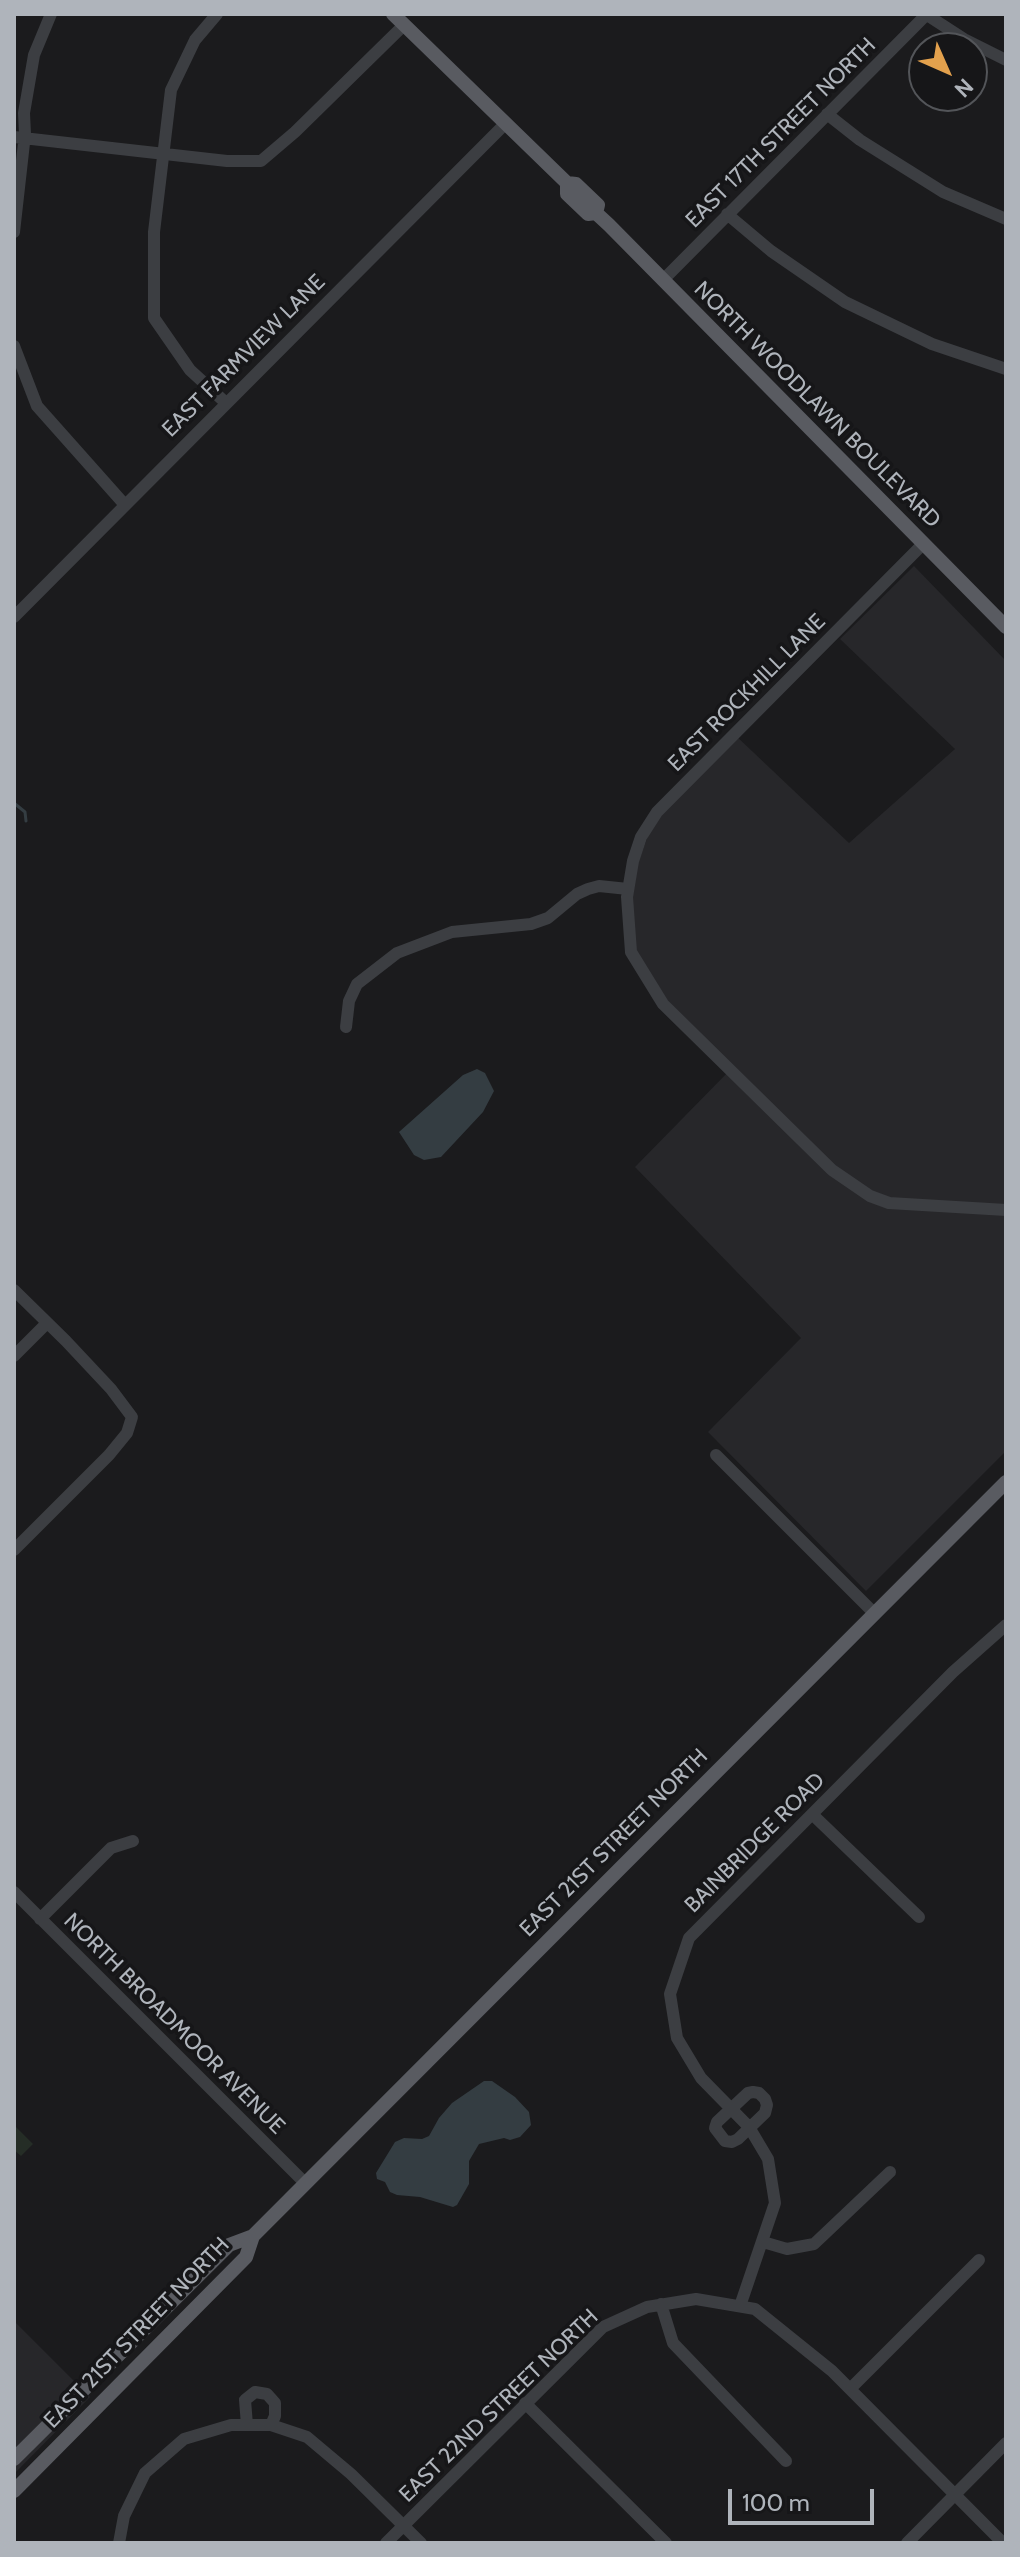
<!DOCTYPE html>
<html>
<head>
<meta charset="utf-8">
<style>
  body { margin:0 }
  #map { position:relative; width:1020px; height:2557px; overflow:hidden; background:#1b1b1d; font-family:Cabin,sans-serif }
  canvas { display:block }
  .frame { position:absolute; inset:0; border:16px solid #afb4bb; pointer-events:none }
  .north { position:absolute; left:908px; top:32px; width:80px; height:80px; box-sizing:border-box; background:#161618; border:2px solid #535559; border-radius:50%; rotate:135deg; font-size:22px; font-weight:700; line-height:32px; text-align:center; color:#afb4bb }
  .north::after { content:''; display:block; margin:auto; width:28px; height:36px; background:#e3a14d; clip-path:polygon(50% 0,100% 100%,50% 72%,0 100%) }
  .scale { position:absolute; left:728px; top:2489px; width:146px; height:36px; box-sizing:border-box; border:4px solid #afb4bb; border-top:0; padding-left:10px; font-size:24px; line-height:28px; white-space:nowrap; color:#afb4bb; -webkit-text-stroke:6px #161618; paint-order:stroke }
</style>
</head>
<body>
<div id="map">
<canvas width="1020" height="2557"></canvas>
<div class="frame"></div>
<div class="north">N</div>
<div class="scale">100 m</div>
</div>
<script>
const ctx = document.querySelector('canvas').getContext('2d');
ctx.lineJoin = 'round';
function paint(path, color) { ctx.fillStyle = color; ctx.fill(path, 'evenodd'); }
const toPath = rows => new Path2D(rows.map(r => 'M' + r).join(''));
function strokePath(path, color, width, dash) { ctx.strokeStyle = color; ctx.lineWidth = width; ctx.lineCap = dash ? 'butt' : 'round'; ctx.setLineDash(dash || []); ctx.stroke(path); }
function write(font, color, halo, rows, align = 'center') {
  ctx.font = font + ' Cabin,sans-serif'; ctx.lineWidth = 7; ctx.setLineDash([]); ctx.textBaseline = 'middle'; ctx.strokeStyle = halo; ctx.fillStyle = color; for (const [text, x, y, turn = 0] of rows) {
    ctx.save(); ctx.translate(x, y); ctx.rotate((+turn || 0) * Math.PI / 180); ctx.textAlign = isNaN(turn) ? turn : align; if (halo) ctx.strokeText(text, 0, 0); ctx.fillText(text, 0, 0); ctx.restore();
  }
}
paint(toPath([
  [914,566,1006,661,1006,1451,866,1591,708,1432,801,1338,635,1167,730,1070,663,1004,631,952,628,889,657,812,734,734,849,843,955,749,840,639],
  [14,2321,90,2397,14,2474]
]), '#27272a');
paint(toPath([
  [14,2125,33,2144,21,2156,14,2150]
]), '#252d26');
paint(toPath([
  [477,1069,485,1073,494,1091,483,1112,441,1157,424,1160,414,1155,399,1132,463,1075],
  [484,2081,492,2081,515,2097,529,2112,531,2125,520,2137,510,2140,504,2138,479,2144,469,2161,469,2184,457,2205,453,2207,420,2197,397,2195,390,2192,385,2182,377,2179,376,2173,395,2142,404,2138,422,2139,429,2136,439,2118,452,2103]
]), '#343d42');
strokePath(toPath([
  [14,803,25,812,26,821]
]), '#343d42', 3);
strokePath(toPath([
  [217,14,195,40,171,90,154,232,154,318,190,370,226,403],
  [927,15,964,39,1006,60],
  [827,114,860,140,943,192,1006,219],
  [14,137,227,161,261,161,295,132,404,25],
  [727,214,771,251,845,302,932,344,1006,369],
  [14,232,25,134,24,113,34,55,51,14],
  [663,280,927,14],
  [14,346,37,406,125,505],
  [923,544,657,812,641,837,633,861,627,897,631,952,663,1004,832,1170,870,1196,889,1203,1006,1210],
  [14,617,504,125],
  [346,1027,349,1001,357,984,397,953,452,932,531,924,548,918,577,894,588,889,599,886,628,889],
  [14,1290,66,1341,111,1389,132,1417,127,1433,109,1455,14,1550],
  [14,1356,47,1323],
  [716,1455,875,1614],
  [812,1814,919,1917],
  [14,1892,305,2183],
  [40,1919,111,1848,133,1841],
  [753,2092,759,2093,765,2099,767,2105,765,2113,738,2139,732,2142,725,2141,715,2128,717,2122,748,2093,753,2092],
  [763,2242,787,2249,814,2244,890,2172],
  [661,2304,673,2343,786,2461],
  [740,2306,775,2203,768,2159,749,2127,701,2078,677,2038,670,1994,689,1938,953,1672,1006,1625],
  [850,2389,979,2260],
  [525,2403,666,2543],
  [247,2425,245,2400,255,2392,267,2394,275,2403,275,2416,271,2425],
  [119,2543,124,2516,145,2473,184,2439,231,2425,271,2425,307,2437,351,2474,421,2543],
  [386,2543,603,2327,647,2307,696,2299,755,2309,832,2371,1003,2543],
  [907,2543,1006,2443]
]), '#3c3e42', 12);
strokePath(toPath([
  [393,14,567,183,576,184,598,205,596,213],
  [567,183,567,194,588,214,596,213,609,225,1006,627],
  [14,2459,229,2245,253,2236,1006,1482],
  [14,2491,246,2257,253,2236]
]), '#595b61', 14);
write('22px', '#afb4bb', '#161618', [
  ["EAST 17TH STREET NORTH",781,133,-45],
  ["EAST FARMVIEW LANE",244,356,-45],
  ["NORTH WOODLAWN BOULEVARD",817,405,45],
  ["EAST ROCKHILL LANE",747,693,-45],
  ["EAST 21ST STREET NORTH",614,1843,-45],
  ["BAINBRIDGE ROAD",755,1843,-45],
  ["NORTH BROADMOOR AVENUE",174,2024,45],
  ["EAST 21ST STREET NORTH",137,2333,-46],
  ["EAST 22ND STREET NORTH",499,2406,-44]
]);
</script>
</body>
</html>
